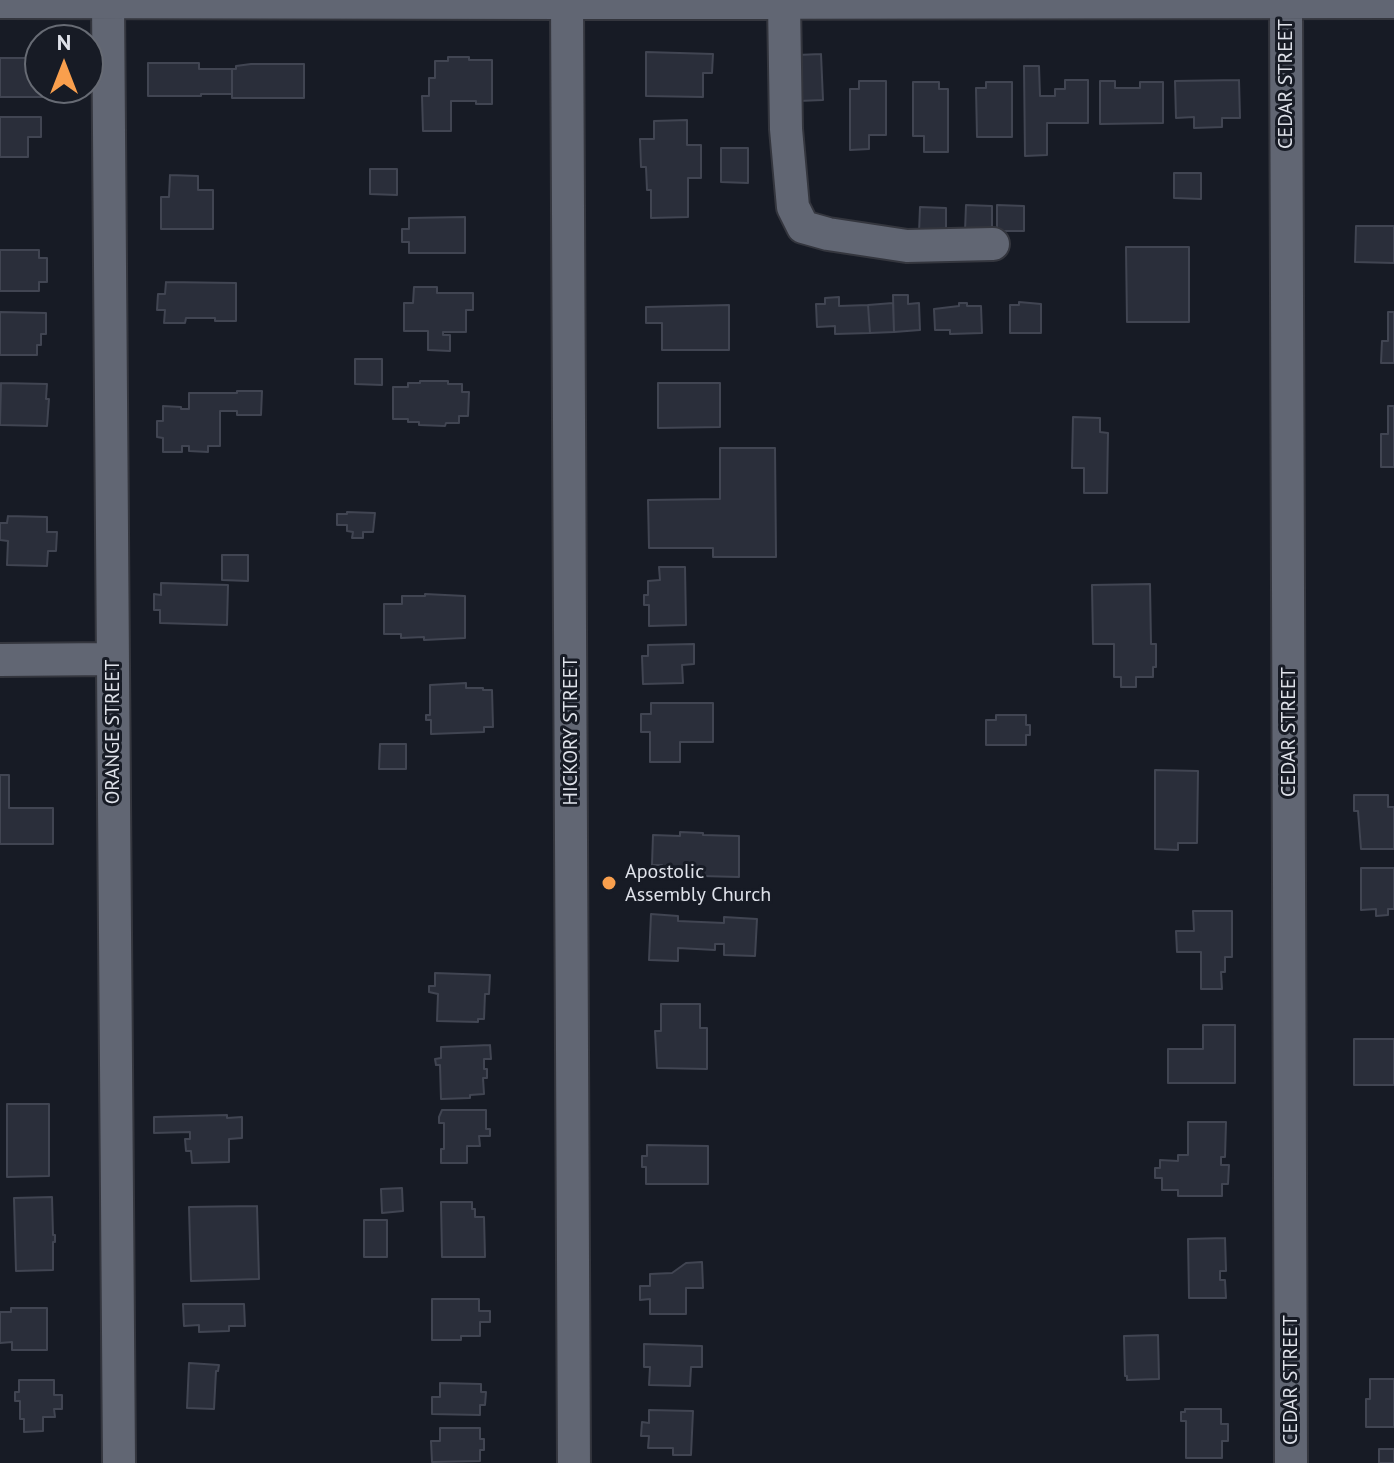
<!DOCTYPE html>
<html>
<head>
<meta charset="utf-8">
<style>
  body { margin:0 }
  #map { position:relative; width:1394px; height:1463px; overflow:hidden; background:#171b25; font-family:"PT Sans",sans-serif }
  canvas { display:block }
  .north { position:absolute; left:24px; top:24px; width:80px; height:80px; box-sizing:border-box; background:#171b25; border:2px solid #676b74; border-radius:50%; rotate:0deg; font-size:22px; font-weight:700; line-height:32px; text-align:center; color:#dfe2ea }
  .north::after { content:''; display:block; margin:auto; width:28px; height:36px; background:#f99f4d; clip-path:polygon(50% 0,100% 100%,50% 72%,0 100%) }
</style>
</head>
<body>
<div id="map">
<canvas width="1394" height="1463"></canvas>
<div class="north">N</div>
</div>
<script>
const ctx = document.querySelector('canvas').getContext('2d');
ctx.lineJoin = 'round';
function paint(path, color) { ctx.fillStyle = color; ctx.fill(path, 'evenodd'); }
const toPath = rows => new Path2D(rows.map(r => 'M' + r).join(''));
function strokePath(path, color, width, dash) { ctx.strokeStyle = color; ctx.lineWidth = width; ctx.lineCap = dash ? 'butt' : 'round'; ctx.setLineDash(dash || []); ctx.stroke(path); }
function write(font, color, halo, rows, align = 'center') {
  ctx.font = font + ' "PT Sans",sans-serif'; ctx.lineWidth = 6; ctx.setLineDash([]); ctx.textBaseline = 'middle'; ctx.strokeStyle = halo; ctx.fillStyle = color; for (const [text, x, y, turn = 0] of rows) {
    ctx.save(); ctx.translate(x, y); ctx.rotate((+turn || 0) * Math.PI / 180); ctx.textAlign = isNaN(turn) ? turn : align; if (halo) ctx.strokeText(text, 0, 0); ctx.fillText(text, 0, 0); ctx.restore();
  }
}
const building = toPath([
  [646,52,713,54,712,73,703,73,703,97,646,96,646,52],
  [821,54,823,100,798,101,797,55,821,54],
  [448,57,469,57,469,60,492,60,492,104,476,104,476,101,451,101,451,131,423,131,422,96,429,96,429,78,435,78,435,61,448,61,448,57],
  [0,58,40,58,40,88,49,88,49,97,0,97,0,58],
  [148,63,199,63,199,69,232,69,232,94,201,94,201,96,148,96,148,63],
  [251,64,304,64,304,98,232,98,232,69,236,69,236,66,251,64],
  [1024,66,1039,66,1040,96,1055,96,1055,89,1065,89,1065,80,1088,80,1088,123,1047,123,1047,155,1025,156,1024,66],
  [1239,80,1240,118,1222,118,1222,127,1194,128,1194,117,1176,118,1175,81,1239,80],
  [859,81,886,81,886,135,869,135,869,149,850,150,850,89,859,89,859,81],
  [1100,81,1115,81,1115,88,1140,88,1140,82,1163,82,1163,123,1100,124,1100,81],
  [913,82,939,82,939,89,948,89,948,152,924,152,924,136,913,136,913,82],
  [986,82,1012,82,1012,137,977,137,976,88,986,88,986,82],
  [0,117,41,117,41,137,28,137,28,157,0,157,0,117],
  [687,120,687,145,701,145,701,178,688,178,688,217,651,218,651,190,647,190,646,167,641,167,640,139,654,139,654,121,687,120],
  [721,148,748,148,748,183,721,182,721,148],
  [370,169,397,169,397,195,370,194,370,169],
  [1174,173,1201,173,1201,199,1174,198,1174,173],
  [170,175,198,176,198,190,213,190,213,229,161,229,161,197,169,197,170,175],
  [966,205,992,206,992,231,965,231,966,205],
  [997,205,1024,206,1024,231,997,231,997,205],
  [920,207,946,208,946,233,919,233,920,207],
  [465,217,465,253,409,253,409,242,402,242,402,229,409,229,409,218,465,217],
  [1356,226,1394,226,1394,263,1355,262,1356,226],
  [1126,247,1189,247,1189,322,1127,322,1126,247],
  [0,250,39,250,39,258,47,258,47,282,39,282,39,291,0,291,0,250],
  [166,282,236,283,236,321,215,321,215,318,186,318,185,323,164,323,165,310,157,310,158,294,165,294,166,282],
  [414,287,437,287,437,293,473,293,473,310,466,310,466,332,443,332,443,335,450,335,450,351,428,350,428,331,404,331,404,303,413,303,414,287],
  [893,295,908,295,908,304,919,303,920,330,894,332,893,295],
  [839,297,839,306,868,305,870,333,835,334,835,326,817,327,816,304,825,304,825,298,839,297],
  [1019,302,1041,304,1041,333,1010,333,1010,305,1019,305,1019,302],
  [893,303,894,332,870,333,868,305,893,303],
  [959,303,967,303,967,306,981,306,982,333,950,334,950,330,935,330,934,309,959,306,959,303],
  [729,305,729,350,662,350,662,323,646,323,646,307,729,305],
  [0,312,46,313,46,334,41,334,41,345,37,345,37,355,0,355,0,312],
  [1388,312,1394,312,1394,363,1381,363,1382,341,1388,341,1388,312],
  [355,359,382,359,382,385,355,384,355,359],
  [420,381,448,381,448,384,462,384,462,392,469,392,468,416,459,416,459,423,446,423,445,426,419,425,419,422,408,422,408,419,393,419,393,387,408,387,408,383,420,383,420,381],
  [1,383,47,384,46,399,49,399,47,426,0,425,1,383],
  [658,383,720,383,720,427,658,428,658,383],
  [237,391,262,391,261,415,237,415,237,411,220,411,220,446,208,446,208,452,189,451,189,446,182,446,182,452,163,452,163,438,157,437,157,421,163,421,163,406,181,407,181,409,189,409,189,393,237,393,237,391],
  [1388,406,1394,406,1394,467,1381,467,1381,434,1388,434,1388,406],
  [1073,417,1100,418,1100,432,1108,433,1107,493,1084,493,1084,468,1072,468,1073,417],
  [720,448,775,448,776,557,713,557,713,548,649,548,648,500,720,499,720,448],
  [347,512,375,513,373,532,363,532,363,538,352,538,353,532,347,531,347,525,337,525,337,514,347,514,347,512],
  [8,516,47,517,47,532,57,532,56,551,48,551,47,566,7,565,8,541,0,540,0,523,7,523,8,516],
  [222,555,248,555,248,581,222,580,222,555],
  [659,567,685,567,686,625,649,626,649,605,644,605,644,595,648,595,648,581,660,580,659,567],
  [161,583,228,585,227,625,160,623,160,610,154,610,154,594,161,595,161,583],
  [1150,584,1151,644,1156,644,1156,667,1153,667,1153,677,1136,677,1136,687,1121,687,1121,677,1114,677,1114,644,1093,644,1092,585,1150,584],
  [425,594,465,596,465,638,424,640,424,637,401,638,401,634,384,634,384,604,402,604,402,596,425,596,425,594],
  [694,644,694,664,682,665,683,683,643,684,642,656,648,656,648,645,694,644],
  [466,683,466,688,483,688,483,690,492,690,493,727,484,727,484,732,431,734,431,720,426,720,426,715,430,715,430,685,466,683],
  [651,703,713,703,713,742,680,742,680,762,650,762,650,732,641,732,641,714,651,714,651,703],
  [996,715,1026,715,1026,725,1030,725,1030,735,1026,735,1026,745,986,745,986,720,996,720,996,715],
  [380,744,406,744,406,769,379,769,380,744],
  [1155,770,1198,771,1197,843,1178,843,1178,850,1155,849,1155,770],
  [0,775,9,775,9,808,53,808,53,844,0,844,0,775],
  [1354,795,1388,795,1388,807,1394,807,1394,849,1361,849,1358,811,1354,811,1354,795],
  [680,832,703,833,703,835,739,836,739,877,662,875,662,865,652,865,653,835,680,836,680,832],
  [1361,868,1394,868,1394,909,1388,909,1388,915,1376,916,1376,909,1361,910,1361,868],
  [1193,911,1232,911,1232,957,1225,957,1225,972,1221,972,1222,989,1201,989,1201,952,1177,952,1176,931,1194,931,1193,911],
  [651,914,678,916,678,921,724,923,724,917,757,919,755,956,724,955,724,944,715,944,715,950,678,948,678,961,649,960,651,914],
  [435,973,490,975,489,994,485,994,484,1019,478,1019,478,1022,437,1021,438,994,429,992,429,986,435,986,435,973],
  [661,1004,700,1004,700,1028,707,1028,707,1069,657,1068,655,1031,661,1031,661,1004],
  [1203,1025,1235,1025,1235,1083,1168,1083,1168,1049,1203,1049,1203,1025],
  [1354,1039,1394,1039,1394,1085,1354,1085,1354,1039],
  [490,1045,491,1059,484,1059,484,1069,487,1069,487,1078,483,1078,484,1094,470,1095,470,1098,441,1099,440,1065,436,1065,435,1059,441,1058,441,1047,490,1045],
  [7,1104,49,1104,49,1176,7,1177,7,1104],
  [442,1110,486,1110,486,1129,490,1129,490,1136,479,1136,480,1146,467,1146,467,1163,441,1163,441,1149,444,1149,444,1123,439,1123,439,1117,442,1110],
  [227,1115,227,1118,242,1117,242,1138,229,1139,229,1162,192,1163,191,1151,186,1151,185,1139,190,1139,190,1132,154,1133,154,1117,227,1115],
  [1188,1122,1226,1122,1225,1157,1221,1157,1221,1165,1229,1165,1228,1184,1222,1184,1222,1196,1178,1196,1178,1190,1162,1190,1162,1178,1155,1178,1155,1168,1160,1168,1160,1160,1178,1161,1178,1155,1188,1155,1188,1122],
  [647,1145,708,1146,708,1184,646,1184,646,1167,642,1167,642,1156,647,1156,647,1145],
  [402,1188,403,1211,382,1213,381,1189,402,1188],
  [52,1197,53,1235,55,1235,55,1242,53,1242,53,1270,16,1271,14,1198,52,1197],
  [441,1202,472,1202,472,1209,475,1209,475,1217,484,1217,485,1257,442,1257,441,1202],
  [257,1206,259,1279,191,1281,189,1207,257,1206],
  [364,1220,387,1220,387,1257,364,1257,364,1220],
  [1225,1238,1226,1271,1220,1271,1220,1280,1225,1280,1226,1298,1189,1298,1188,1239,1225,1238],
  [702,1262,703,1288,686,1288,686,1314,650,1314,650,1299,640,1300,640,1286,650,1286,650,1274,672,1273,686,1263,702,1262],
  [432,1299,479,1299,479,1311,490,1311,490,1322,480,1322,480,1336,461,1336,461,1340,432,1340,432,1299],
  [183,1304,244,1304,245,1326,229,1326,229,1331,199,1332,199,1325,184,1326,183,1304],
  [11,1308,47,1308,47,1350,12,1350,12,1342,0,1343,0,1312,11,1312,11,1308],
  [1158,1335,1159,1379,1127,1380,1127,1376,1125,1376,1124,1336,1158,1335],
  [644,1344,702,1346,702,1367,691,1367,690,1386,649,1385,650,1367,644,1367,644,1344],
  [189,1363,219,1365,218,1371,216,1371,214,1409,187,1408,189,1363],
  [1370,1379,1394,1379,1394,1427,1366,1427,1366,1399,1370,1399,1370,1379],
  [19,1380,54,1380,54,1395,62,1395,62,1409,54,1409,55,1417,43,1417,43,1431,24,1432,24,1419,20,1419,20,1401,15,1401,15,1392,19,1392,19,1380],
  [440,1383,481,1384,481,1392,486,1392,485,1405,480,1405,480,1415,432,1414,432,1397,440,1397,440,1383],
  [1185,1409,1221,1409,1221,1424,1228,1424,1228,1441,1222,1441,1222,1458,1186,1458,1186,1421,1181,1421,1181,1412,1185,1412,1185,1409],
  [649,1410,693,1411,691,1455,673,1455,673,1448,648,1448,649,1436,641,1436,642,1422,649,1423,649,1410],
  [440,1428,480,1428,480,1439,484,1439,484,1450,480,1450,480,1461,432,1462,431,1441,440,1441,440,1428],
  [1379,1449,1394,1449,1394,1463,1379,1463,1379,1449]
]);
paint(building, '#2a2e3a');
strokePath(building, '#414552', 2);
const minor = toPath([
  [108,0,119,1463],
  [567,0,574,1463],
  [0,2,567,3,1394,2],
  [1286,2,1291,1463],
  [784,3,786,129,793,207,803,227,828,234,907,246,993,244],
  [0,660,112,659]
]);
strokePath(minor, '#34363e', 36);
strokePath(minor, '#616673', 32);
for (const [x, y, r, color] of [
  [609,883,8,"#f99f4d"]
]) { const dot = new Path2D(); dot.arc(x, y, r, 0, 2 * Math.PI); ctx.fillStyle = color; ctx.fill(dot); strokePath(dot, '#171b25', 3); }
write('20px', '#dfe2ea', '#171b25', [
  ["CEDAR STREET",1286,84,-90],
  ["HICKORY STREET",571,731,-90],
  ["ORANGE STREET",113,732,-90],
  ["CEDAR STREET",1289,732,-90],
  ["CEDAR STREET",1291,1380,-90]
]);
write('20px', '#dfe2ea', '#171b25', [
  ["Apostolic",625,872],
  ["Assembly Church",625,895]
], 'left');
</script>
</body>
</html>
